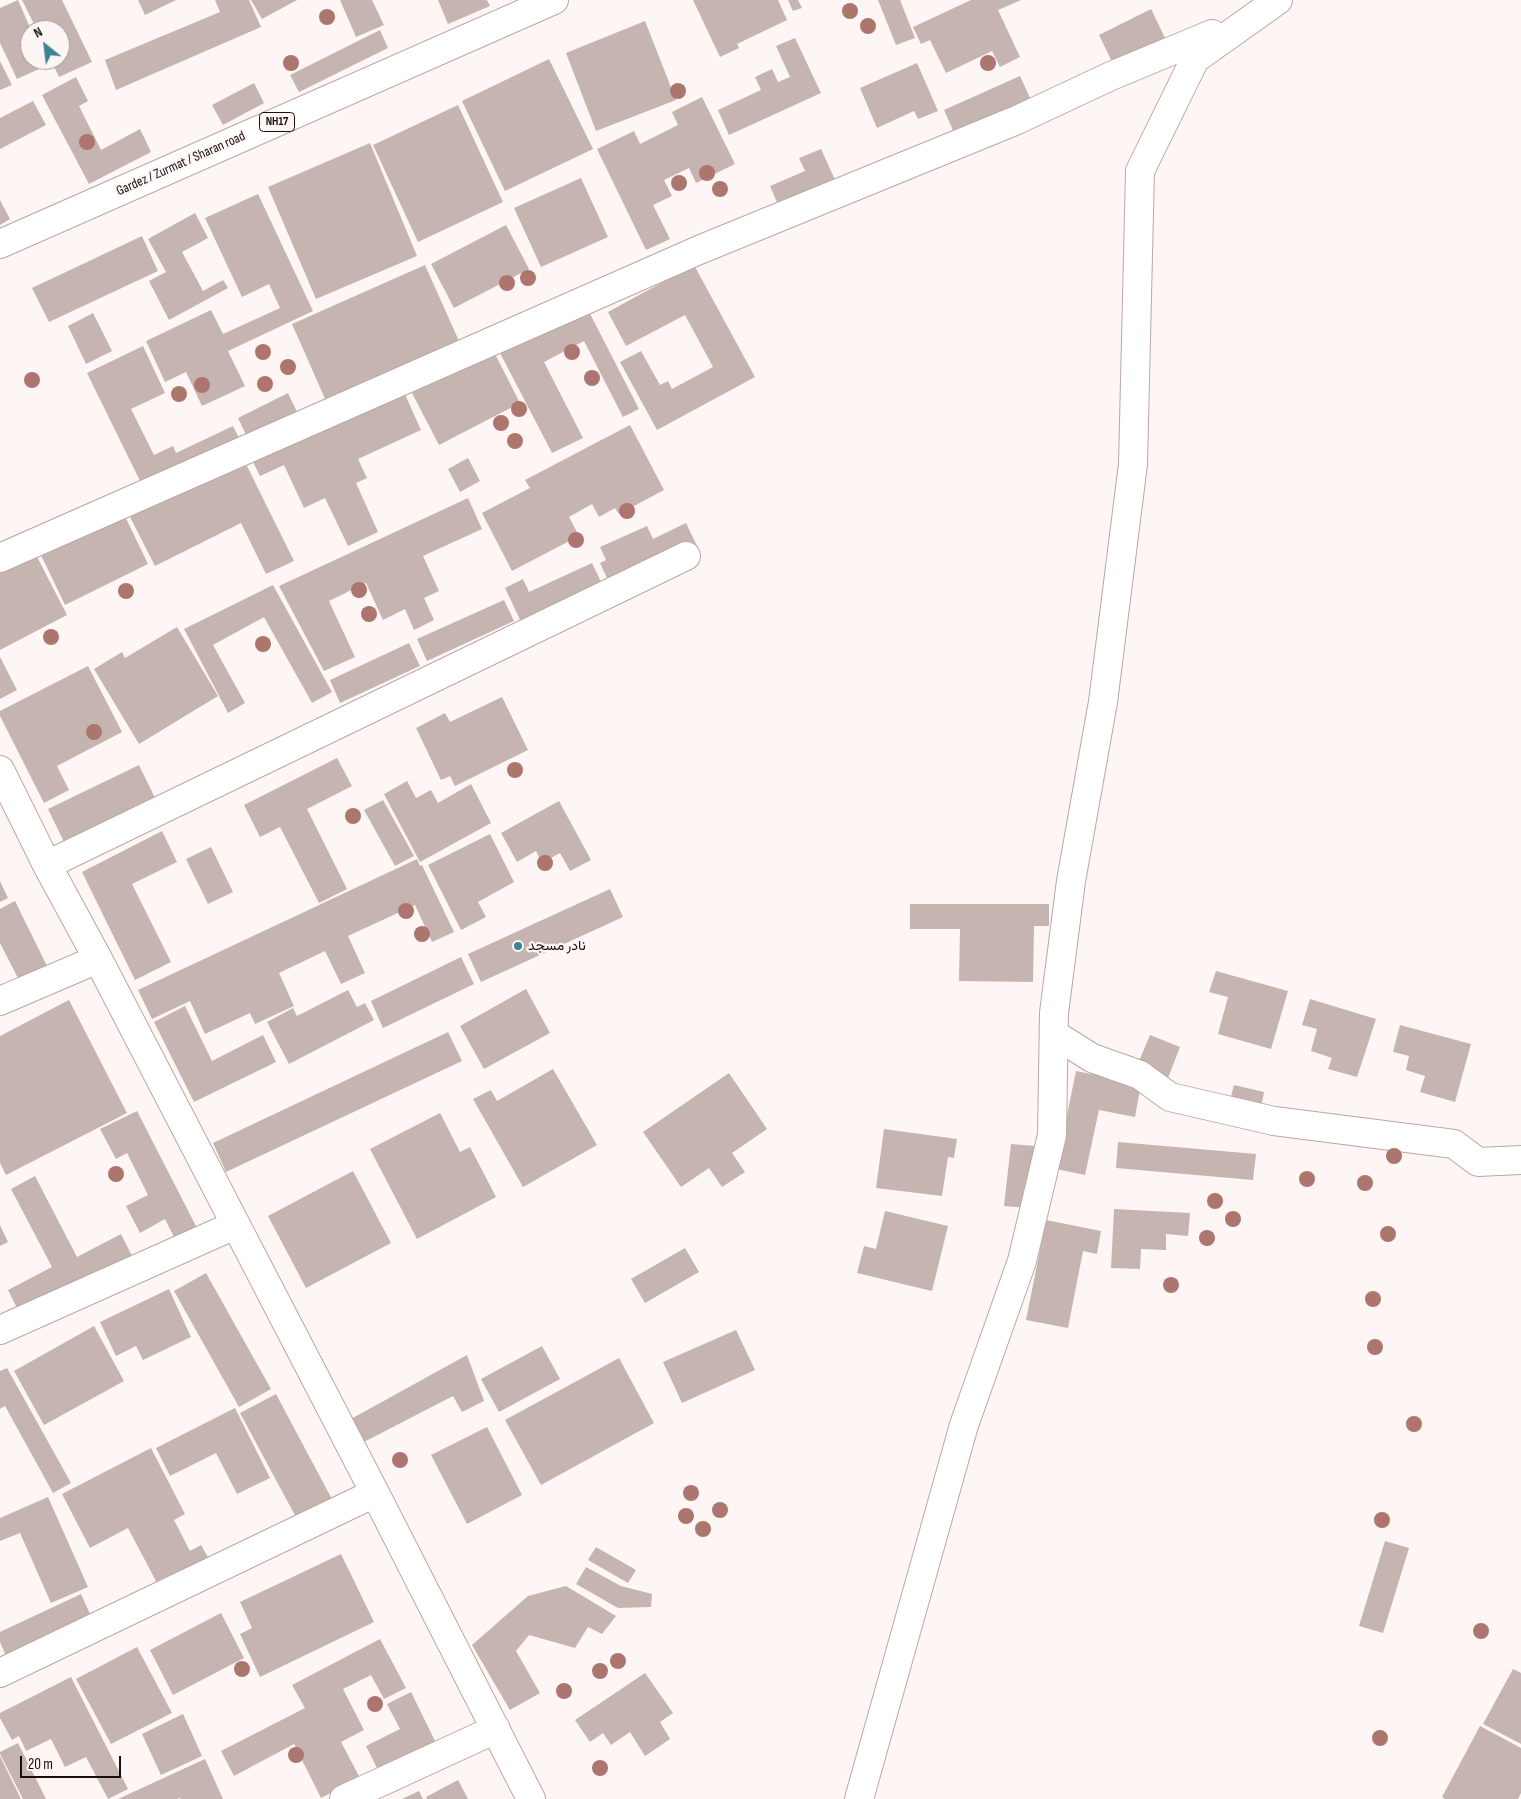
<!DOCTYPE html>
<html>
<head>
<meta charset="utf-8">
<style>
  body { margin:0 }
  #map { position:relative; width:1521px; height:1799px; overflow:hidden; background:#fef6f4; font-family:"Sofia Sans Condensed",sans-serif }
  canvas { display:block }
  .north { position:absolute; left:20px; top:20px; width:50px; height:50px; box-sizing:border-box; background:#fef6f4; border:1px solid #a19a98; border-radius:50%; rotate:331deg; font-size:14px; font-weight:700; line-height:20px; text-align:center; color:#16100f }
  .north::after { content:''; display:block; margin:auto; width:18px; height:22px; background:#3e848f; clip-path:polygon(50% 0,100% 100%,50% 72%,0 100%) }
  .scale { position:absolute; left:20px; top:1756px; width:101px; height:22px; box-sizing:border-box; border:2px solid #16100f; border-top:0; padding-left:6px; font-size:15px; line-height:18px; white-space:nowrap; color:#16100f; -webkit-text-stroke:4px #fef6f4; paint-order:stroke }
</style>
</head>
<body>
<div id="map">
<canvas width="1521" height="1799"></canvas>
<div class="north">N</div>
<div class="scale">20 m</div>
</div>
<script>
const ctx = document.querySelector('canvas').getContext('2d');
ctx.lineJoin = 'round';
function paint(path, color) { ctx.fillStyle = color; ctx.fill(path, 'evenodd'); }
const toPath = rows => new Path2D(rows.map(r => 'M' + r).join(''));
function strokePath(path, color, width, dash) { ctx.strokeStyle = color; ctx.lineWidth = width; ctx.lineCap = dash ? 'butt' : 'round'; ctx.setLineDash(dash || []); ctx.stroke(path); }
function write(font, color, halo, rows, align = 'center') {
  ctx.font = font + ' "Sofia Sans Condensed",Vazirmatn,sans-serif'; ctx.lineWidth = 4.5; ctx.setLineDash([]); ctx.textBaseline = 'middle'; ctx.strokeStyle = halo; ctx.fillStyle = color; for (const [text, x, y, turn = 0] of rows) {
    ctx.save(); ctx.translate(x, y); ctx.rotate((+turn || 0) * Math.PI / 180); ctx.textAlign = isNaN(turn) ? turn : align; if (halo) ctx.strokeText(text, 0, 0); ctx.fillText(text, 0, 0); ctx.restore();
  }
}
paint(toPath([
  [18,0,31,30,30,30,30,60,45,60,48,65,17,79,0,43,0,8],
  [22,0,62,0,92,62,59,77,51,60,60,60,60,30,37,30],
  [138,0,176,0,145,15],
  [215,0,249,0,261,27,116,90,105,60,220,12],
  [251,0,297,0,262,19],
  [340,0,372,0,384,25,356,37],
  [438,0,487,0,490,6,448,24],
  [693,0,778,0,787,20,737,44,739,48,720,57],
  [788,0,798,0,802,8,793,11],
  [878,0,900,0,915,38,896,45],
  [971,0,1021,0,998,10,1020,57,1000,67,992,51,946,73,930,40,921,44,913,27],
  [1151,9,1166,40,1114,66,1099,35],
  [645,21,676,100,596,131,566,53],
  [380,30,388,48,299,92,290,75],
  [795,38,821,93,729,135,718,110,761,90,755,77,772,69,778,82,790,77,776,46],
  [549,59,593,149,505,191,462,101],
  [0,61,12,85,0,90],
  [917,63,938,111,918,119,914,111,877,128,860,88],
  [1020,76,1031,100,955,135,944,110],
  [76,77,88,101,79,106,101,150,140,129,151,152,89,184,42,95],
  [254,83,264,103,223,125,212,105],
  [702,97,735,164,696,183,689,168,664,180,672,196,653,205,670,239,646,250,597,149,634,131,640,144,678,125,672,112],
  [33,101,46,125,0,149,0,118],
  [458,105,503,202,418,242,373,145],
  [370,143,417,256,316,299,268,187],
  [821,149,836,182,779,207,770,186,805,171,799,158],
  [581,178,608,237,541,267,514,208],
  [258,194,313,311,228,351,245,386,202,406,186,372,165,382,146,341,211,310,223,334,280,308,269,284,242,297,205,218],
  [0,200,10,219,0,225],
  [195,213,208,238,182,252,203,291,223,280,228,288,169,320,149,281,166,272,148,239],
  [506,225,529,269,454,308,431,264],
  [142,236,158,271,49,322,32,288],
  [425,265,459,341,326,401,292,324],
  [694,265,755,377,657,430,620,362,641,351,660,385,668,381,672,389,713,367,685,315,626,346,608,312],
  [586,306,639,409,623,417,584,341,544,362,583,438,552,453,499,351],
  [93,313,112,351,86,364,68,326],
  [143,346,165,393,131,409,154,455,173,446,176,453,233,426,241,442,142,485,87,373],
  [493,350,520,403,439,445,412,393],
  [403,390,421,430,358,459,367,478,356,483,378,532,348,546,325,498,304,508,284,465,260,476,252,460],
  [288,393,298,414,248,439,238,418],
  [630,425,664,490,619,514,615,508,599,517,592,504,569,517,579,536,512,571,482,513,530,488,525,480],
  [468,458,480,481,460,492,448,469],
  [244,460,294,561,266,574,241,523,155,566,130,517],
  [468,498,482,529,423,556,439,591,424,598,434,620,414,630,405,609,383,620,366,583,329,601,355,657,324,671,279,586],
  [123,512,148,564,65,605,40,553],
  [686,523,698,548,612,589,600,563,606,560,600,547,647,526,653,539],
  [33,549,67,615,0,650,0,566],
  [592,563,603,586,522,624,505,588,523,579,529,592],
  [273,585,332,692,312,703,264,617,213,645,245,703,228,713,184,629],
  [504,600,514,621,427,661,417,639],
  [177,627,218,696,139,744,94,669,122,652,125,658],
  [409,643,420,666,340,703,330,680],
  [0,657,17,690,0,699],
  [88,666,122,732,57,766,69,790,44,803,0,716,0,711],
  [502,697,528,750,455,786,450,776,441,780,416,728,445,713,450,722],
  [337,758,352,786,307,809,347,889,319,903,280,827,260,837,244,805],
  [139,765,155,798,64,842,48,809],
  [407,781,416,798,431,790,438,803,471,784,491,823,420,862,384,794],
  [383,800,414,856,395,866,364,810],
  [559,801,591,860,570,871,560,853,542,863,536,851,517,862,501,833],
  [162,831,177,862,132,884,171,962,135,980,82,872],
  [490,834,514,882,478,902,486,917,461,930,428,865],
  [211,847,233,892,208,904,186,859],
  [417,859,420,866,422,865,454,932,432,942,415,905,348,936,365,973,341,984,325,951,279,973,294,1006,255,1024,250,1013,205,1034,190,1001,152,1019,138,990],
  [0,881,8,898,0,902],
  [610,889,623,917,481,982,468,954],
  [15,901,47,966,19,980,0,943,0,909],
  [910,904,1049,904,1049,926,1034,926,1033,982,959,981,960,929,910,929],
  [461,957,474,984,383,1028,371,1001],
  [1216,971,1288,991,1271,1049,1218,1034,1228,997,1209,992],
  [526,989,550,1033,484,1069,460,1026],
  [348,990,357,1007,365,1003,374,1020,289,1064,267,1022,293,1008,297,1016],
  [1310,999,1376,1019,1357,1077,1328,1069,1332,1058,1311,1051,1317,1029,1302,1025],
  [69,1000,127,1113,6,1175,0,1163,0,1036],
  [185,1006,212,1061,263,1035,276,1062,194,1102,154,1022],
  [1400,1025,1471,1044,1455,1102,1420,1092,1425,1076,1406,1070,1409,1056,1393,1052],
  [448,1032,462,1061,226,1172,213,1143],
  [1150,1035,1180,1047,1168,1078,1137,1066],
  [553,1069,597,1145,523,1187,473,1099,491,1090,497,1101],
  [1076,1071,1141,1084,1135,1117,1099,1110,1085,1175,1056,1169],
  [729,1073,767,1129,732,1153,745,1172,722,1187,709,1168,681,1187,643,1132],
  [1234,1085,1264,1092,1261,1108,1230,1100],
  [137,1111,197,1228,175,1239,165,1219,140,1233,126,1206,148,1195,127,1153,116,1159,100,1129],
  [440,1113,460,1152,470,1147,496,1197,417,1239,370,1149],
  [884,1129,957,1139,954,1158,948,1157,942,1196,876,1188],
  [1118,1142,1256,1154,1253,1180,1116,1168],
  [1011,1144,1036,1146,1028,1208,1004,1206],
  [353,1171,391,1243,306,1288,268,1216],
  [35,1176,77,1257,121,1234,133,1258,21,1316,8,1290,52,1267,11,1189],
  [1114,1209,1190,1213,1188,1236,1166,1234,1166,1250,1141,1249,1140,1269,1111,1268],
  [885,1211,948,1226,932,1291,857,1273,864,1246,876,1249],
  [1046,1220,1101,1231,1097,1254,1083,1251,1068,1328,1026,1320],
  [0,1225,8,1242,0,1246],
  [685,1248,699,1272,645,1303,631,1279],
  [206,1273,271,1389,239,1407,174,1291],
  [169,1289,191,1337,143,1360,136,1346,116,1356,100,1322],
  [94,1326,124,1381,44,1425,14,1371],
  [736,1330,755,1370,682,1403,663,1362],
  [542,1346,560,1379,499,1412,481,1379],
  [467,1355,484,1401,462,1412,453,1396,364,1442,351,1419],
  [619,1358,654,1423,541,1485,505,1420],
  [7,1368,71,1483,53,1493,5,1406,0,1409,0,1371],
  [276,1394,334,1503,298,1521,240,1413],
  [235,1408,270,1478,237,1494,216,1453,170,1476,156,1448],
  [487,1427,522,1495,467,1524,431,1455],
  [151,1448,185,1514,174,1520,190,1551,201,1545,209,1559,158,1585,128,1528,90,1548,62,1494],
  [48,1497,88,1587,51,1603,20,1533,0,1541,0,1518],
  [1385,1541,1409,1548,1383,1633,1359,1626],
  [596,1547,636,1570,628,1583,588,1560],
  [341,1554,374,1622,260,1677,240,1634,252,1628,240,1602],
  [586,1567,621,1586,652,1594,651,1607,618,1608,576,1584],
  [566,1586,616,1616,602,1634,588,1627,575,1648,529,1635,516,1651,540,1693,510,1710,472,1645,528,1596],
  [81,1594,91,1616,6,1656,0,1642,0,1632],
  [221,1613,244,1658,173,1695,150,1650],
  [380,1639,406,1688,384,1699,371,1675,343,1689,364,1730,341,1742,360,1778,321,1798,294,1744,234,1776,221,1751,305,1708,292,1685],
  [137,1647,172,1713,111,1744,76,1679],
  [1513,1669,1521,1673,1521,1744,1483,1724],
  [645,1673,673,1713,660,1722,670,1739,645,1756,630,1732,611,1745,603,1733,590,1742,575,1720],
  [71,1677,128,1789,108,1799,86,1757,65,1767,51,1739,26,1751,19,1736,12,1740,0,1718,0,1713],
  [411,1692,437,1745,380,1774,366,1746,400,1729,387,1704],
  [183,1714,202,1756,161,1775,142,1734],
  [1480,1726,1521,1748,1521,1793,1518,1799,1445,1799,1442,1797],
  [18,1743,46,1799,23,1799,0,1754,0,1752],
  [0,1756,21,1799,0,1799],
  [205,1759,223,1799,181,1799,180,1798,177,1799,118,1799],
  [458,1780,468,1799,427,1799,426,1797],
  [419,1791,423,1799,402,1799]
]), '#c6b4b0');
const minor = toPath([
  [0,558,699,250,1017,120,1111,76,1212,34],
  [0,770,47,865,98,959,375,1493,531,1799],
  [47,865,686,556],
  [0,1001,98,959],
  [1054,1034,1092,1058,1140,1075,1170,1097,1274,1121,1454,1144,1478,1162,1521,1160],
  [0,1330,235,1225],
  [0,1673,375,1493],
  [344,1799,496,1729],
  [859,1799,964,1425,1022,1261,1052,1135,1054,1013,1071,881,1103,702,1133,464,1140,171,1195,59,1278,0]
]);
const highway = toPath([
  [0,244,554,0]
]);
strokePath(minor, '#baa8a4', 30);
strokePath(highway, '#baa8a4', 30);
strokePath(minor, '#fff', 28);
strokePath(highway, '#fff', 28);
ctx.fillStyle = '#ac756e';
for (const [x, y] of [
  [850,11],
  [327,17],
  [868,26],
  [291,63],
  [988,63],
  [678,91],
  [87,142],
  [707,173],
  [679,183],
  [720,189],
  [528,278],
  [507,283],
  [263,352],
  [572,352],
  [288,367],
  [592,378],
  [32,380],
  [265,384],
  [202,385],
  [179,394],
  [519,409],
  [501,423],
  [515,441],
  [627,511],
  [576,540],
  [359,590],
  [126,591],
  [369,614],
  [51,637],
  [263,644],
  [94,732],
  [515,770],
  [353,816],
  [545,863],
  [406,911],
  [422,934],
  [1394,1156],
  [116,1174],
  [1307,1179],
  [1365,1183],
  [1215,1201],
  [1233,1219],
  [1388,1234],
  [1207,1238],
  [1171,1285],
  [1373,1299],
  [1375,1347],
  [1414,1424],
  [400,1460],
  [691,1493],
  [720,1510],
  [686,1516],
  [1382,1520],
  [703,1529],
  [1481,1631],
  [618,1661],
  [242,1669],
  [600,1671],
  [564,1691],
  [375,1704],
  [1380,1738],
  [296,1755],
  [600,1768]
]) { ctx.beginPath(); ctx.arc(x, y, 8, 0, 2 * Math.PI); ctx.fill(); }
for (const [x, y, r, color] of [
  [518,946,5,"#3e848f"]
]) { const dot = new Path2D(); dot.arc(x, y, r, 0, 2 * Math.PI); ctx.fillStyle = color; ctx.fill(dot); strokePath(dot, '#fef6f4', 2); }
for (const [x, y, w] of [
  [277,122,35]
]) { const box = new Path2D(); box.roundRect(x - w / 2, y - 9.5, w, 19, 4); ctx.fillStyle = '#fef6f4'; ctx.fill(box); strokePath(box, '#16100f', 1); }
write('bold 12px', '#16100f', null, [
  ["NH17",277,122]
]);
write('14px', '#16100f', '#fef6f4', [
  ["Gardez / Zurmat / Sharan road",181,164,-24]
]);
write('14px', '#16100f', '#fef6f4', [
  ["نادر مسجد",528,946]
], 'left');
</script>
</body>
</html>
